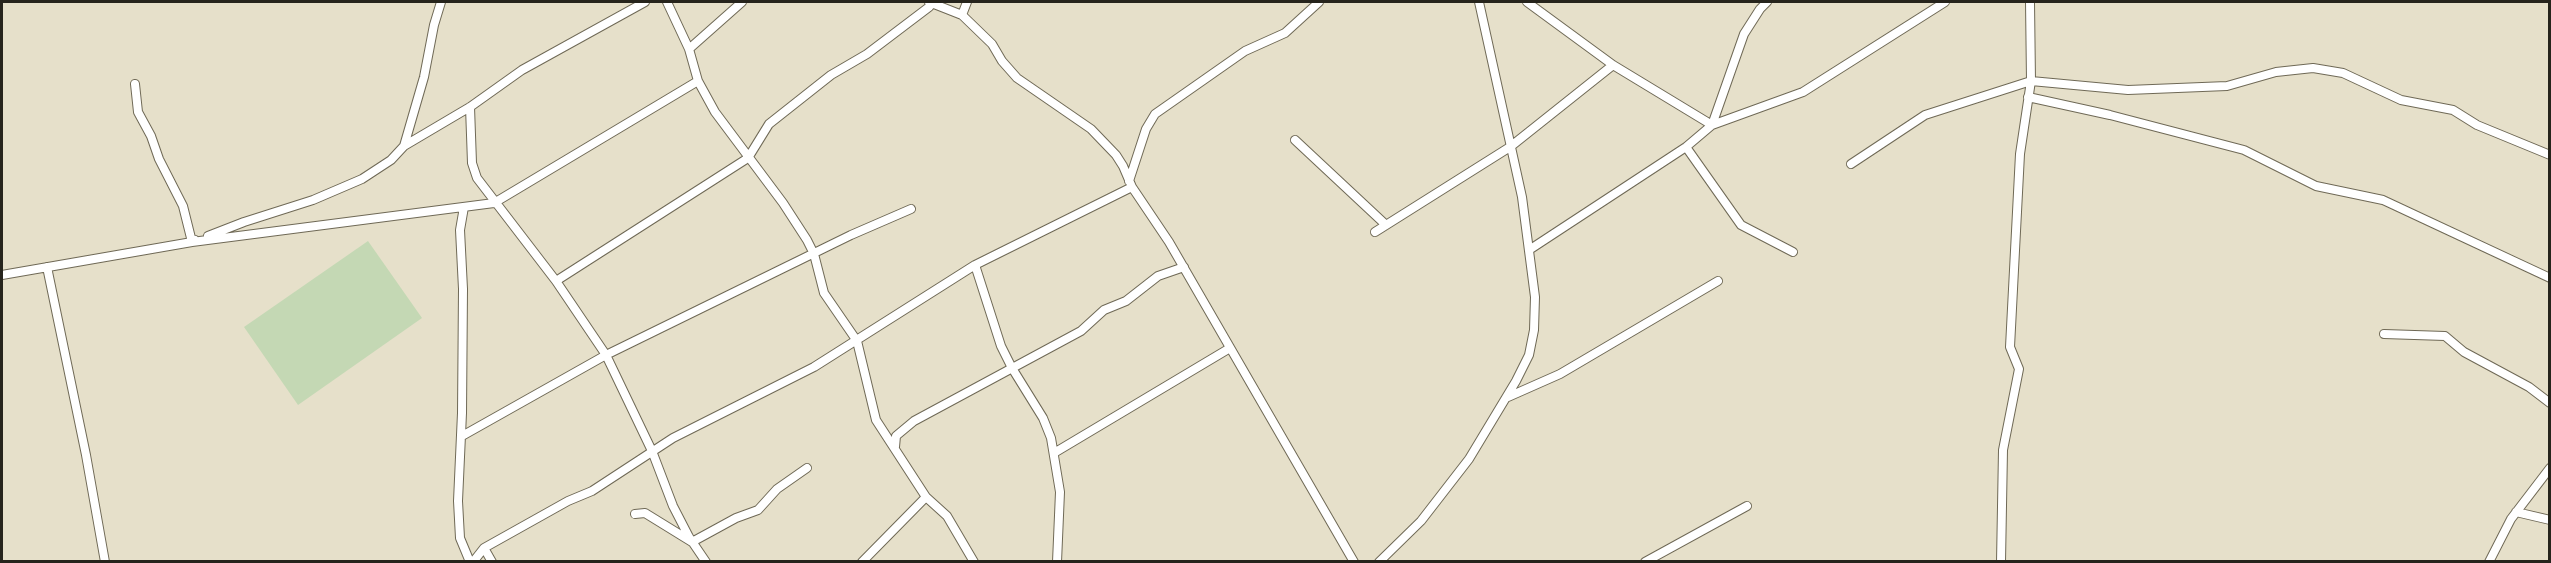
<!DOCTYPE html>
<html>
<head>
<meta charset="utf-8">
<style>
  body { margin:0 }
  #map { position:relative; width:2551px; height:563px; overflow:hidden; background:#e6e0ca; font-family:"Nunito Sans",sans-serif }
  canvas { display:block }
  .frame { position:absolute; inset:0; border:3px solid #26241c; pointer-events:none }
</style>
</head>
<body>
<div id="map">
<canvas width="2551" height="563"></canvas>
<div class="frame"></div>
</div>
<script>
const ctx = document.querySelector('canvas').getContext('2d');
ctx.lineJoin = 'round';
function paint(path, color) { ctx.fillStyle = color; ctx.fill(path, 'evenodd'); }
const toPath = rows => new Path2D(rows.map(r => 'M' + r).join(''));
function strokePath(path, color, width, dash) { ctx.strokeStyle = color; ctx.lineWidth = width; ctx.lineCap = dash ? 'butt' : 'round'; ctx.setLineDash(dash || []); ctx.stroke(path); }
paint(toPath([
  [368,241,422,318,298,405,244,327]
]), '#c4d8b4');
const minor = toPath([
  [667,2,689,49,698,81,715,112,783,203,807,240,814,254,824,293,857,341,876,420,926,497,862,562],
  [929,2,962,15,992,44,1002,61,1017,78,1091,129,1116,155,1123,166,1132,187,1169,242,1354,562],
  [1527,2,1613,65,1712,125,1744,34,1760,9,1767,2],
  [962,15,967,2],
  [689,49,742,2],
  [135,84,138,112,151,136,159,159,183,206,192,242,195,240],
  [2028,97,2110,115,2244,150,2316,186,2383,200,2550,278],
  [470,107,472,163,477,178,556,281,606,355,652,451,673,506,689,537,706,562],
  [1295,140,1386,225],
  [404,146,470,107,522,70,645,2],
  [1686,147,1741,225,1793,252],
  [1851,164,1925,115,2031,81,2128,90,2227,86,2276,72,2313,68,2343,73,2401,100,2453,110,2477,125,2550,155],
  [1129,181,1146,129,1155,114,1245,51,1285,33,1319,2],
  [464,207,460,230,463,289,462,413,458,501,460,538,470,562],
  [1375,232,1510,147,1613,65],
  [208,236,244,222,313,200,362,179,391,160,404,146,424,77,434,25,441,2],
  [1529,250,1686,147,1712,125,1803,92,1945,2],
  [975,265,1001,346,1012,368,1043,418,1051,438,1060,492,1057,562],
  [47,267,86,455,105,562],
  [2,275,192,242,494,203,698,81],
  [556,281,748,158,769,124,831,75,867,54,929,7,932,3],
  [2384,334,2445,336,2464,352,2529,387,2550,403],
  [1508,397,1560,374,1718,281],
  [462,436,606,355,851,235,911,209],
  [895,447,896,436,914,421,1081,331,1104,310,1126,301,1158,276,1184,267],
  [1054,453,1230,348],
  [926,497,947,516,974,562],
  [2516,512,2550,520],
  [635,514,645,513,692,542,736,518,758,510,777,489,807,468],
  [484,548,492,562],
  [473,562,484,548,568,501,592,491,673,438,814,367,975,265,1132,187],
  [1379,562,1421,521,1469,459,1516,381,1529,355,1534,330,1535,297,1522,197,1479,2],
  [1645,562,1747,506],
  [2001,562,2003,450,2019,369,2010,347,2020,154,2031,81,2030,2],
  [2489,562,2511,519,2550,468]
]);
strokePath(minor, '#6f6956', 10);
strokePath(minor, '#fff', 8);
</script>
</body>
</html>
